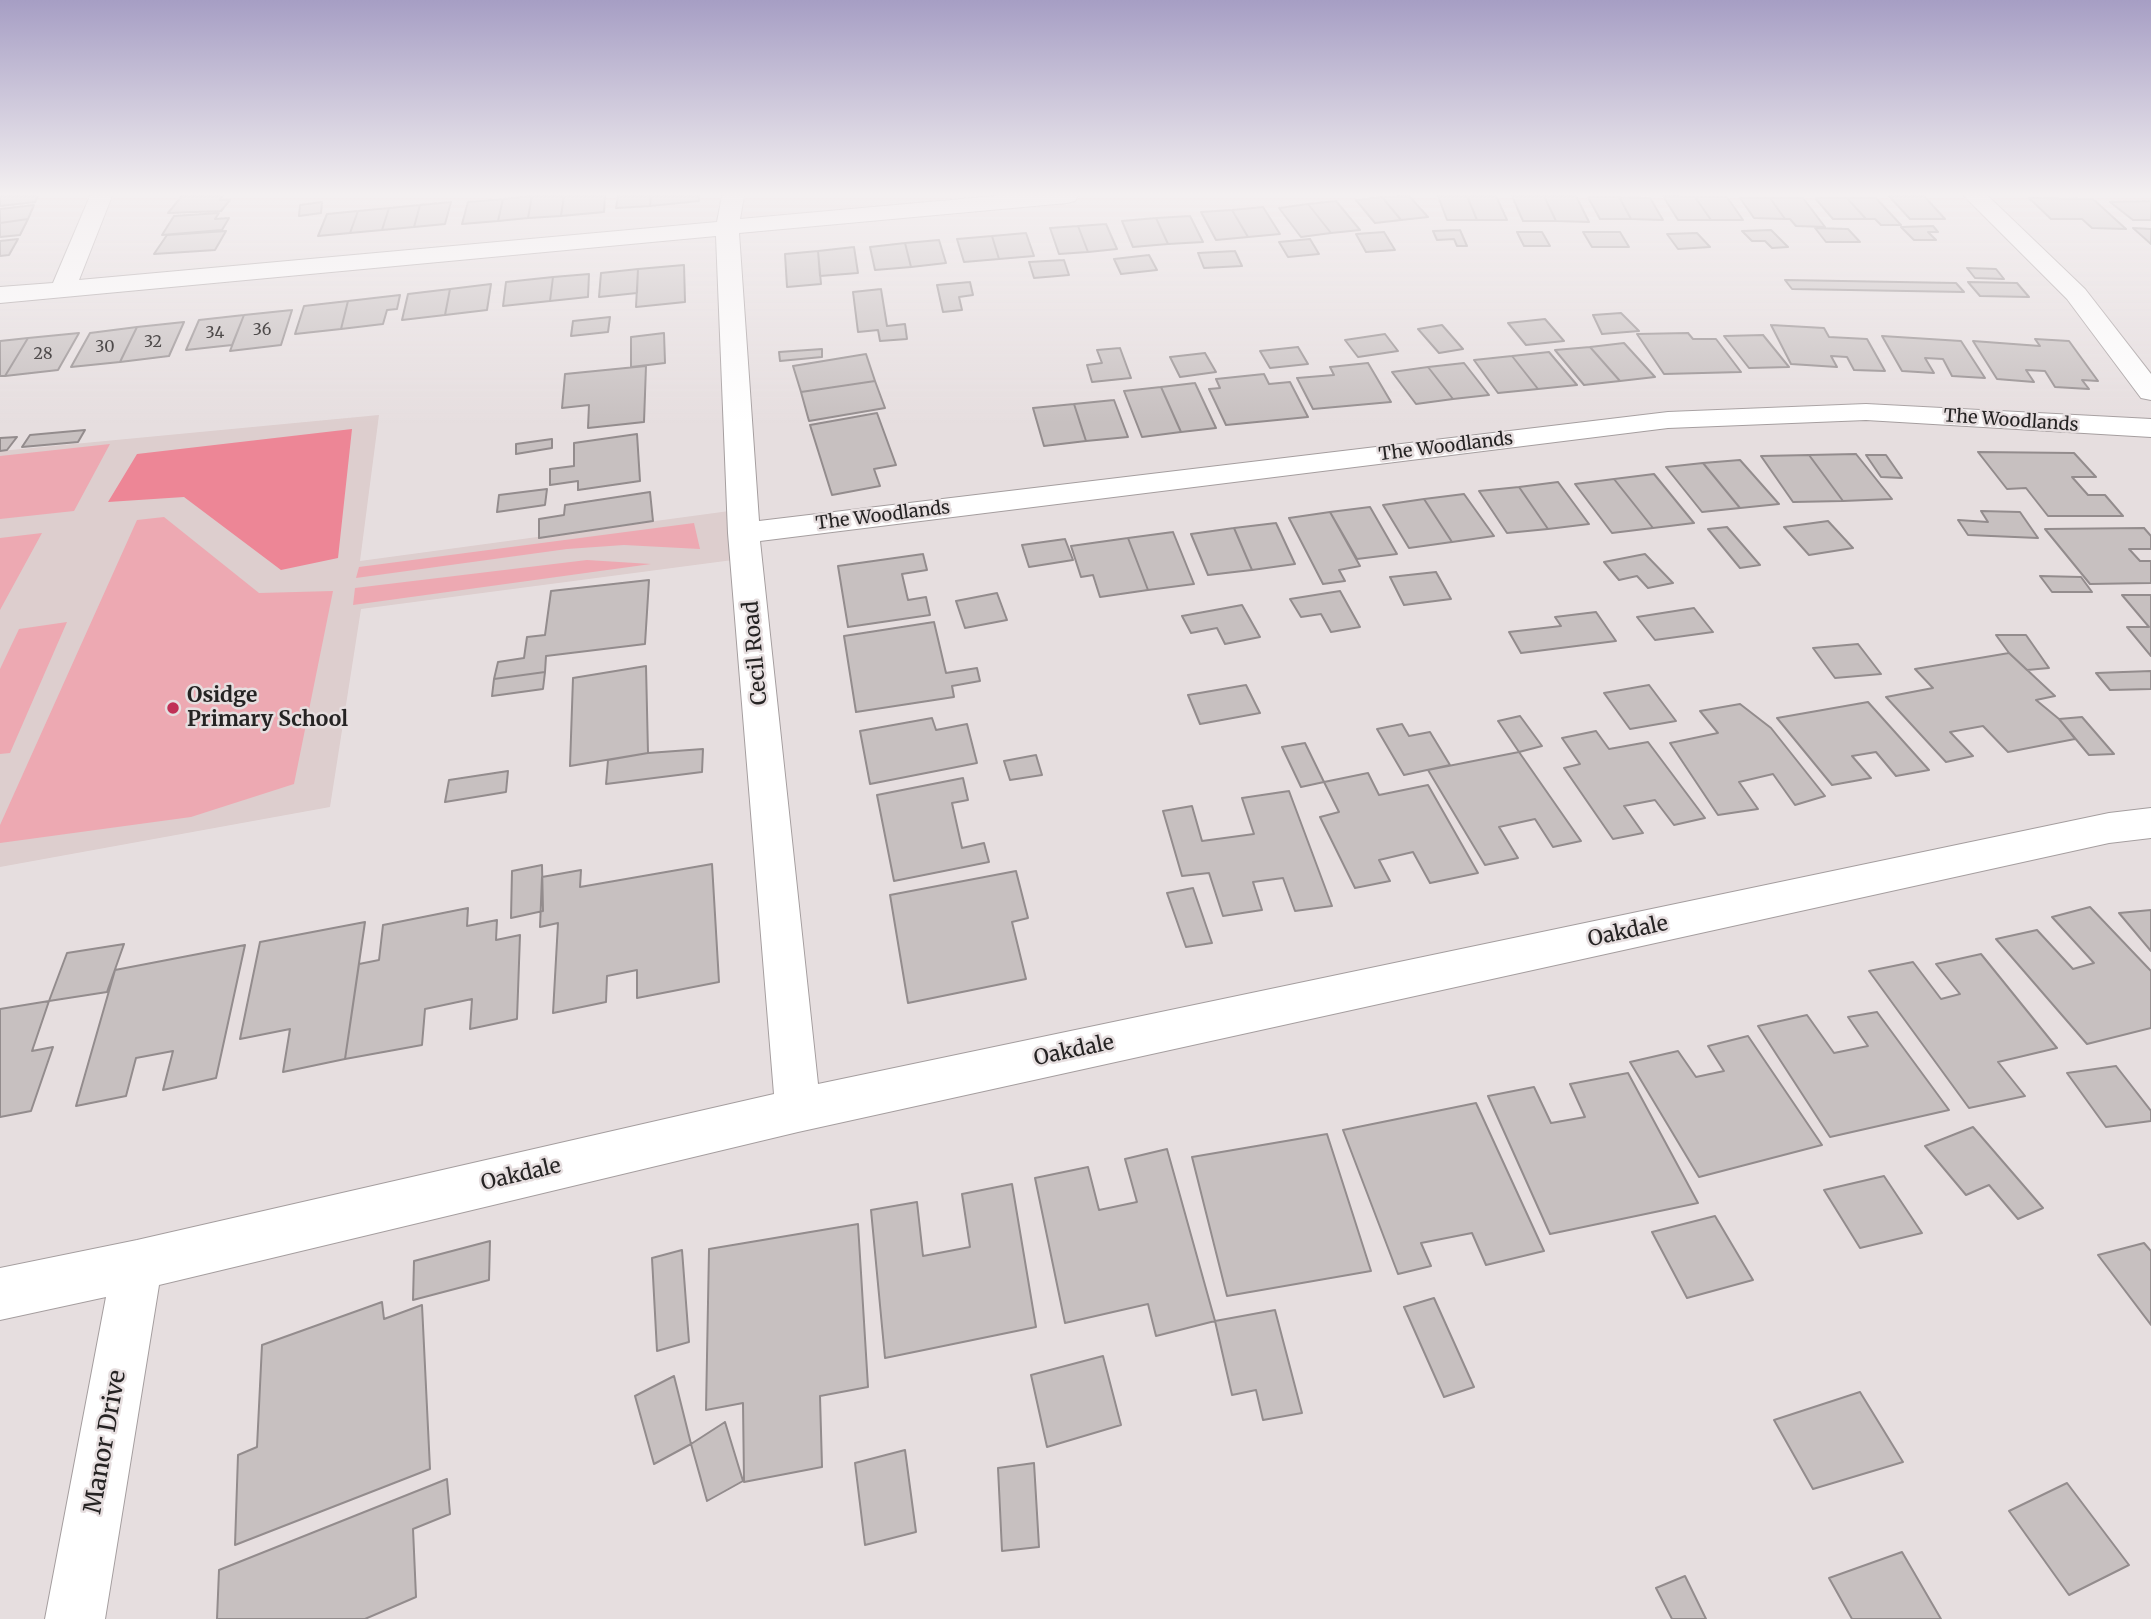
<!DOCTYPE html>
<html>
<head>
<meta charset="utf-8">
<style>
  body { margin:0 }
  canvas { display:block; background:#e6dedf }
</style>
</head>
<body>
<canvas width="2151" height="1619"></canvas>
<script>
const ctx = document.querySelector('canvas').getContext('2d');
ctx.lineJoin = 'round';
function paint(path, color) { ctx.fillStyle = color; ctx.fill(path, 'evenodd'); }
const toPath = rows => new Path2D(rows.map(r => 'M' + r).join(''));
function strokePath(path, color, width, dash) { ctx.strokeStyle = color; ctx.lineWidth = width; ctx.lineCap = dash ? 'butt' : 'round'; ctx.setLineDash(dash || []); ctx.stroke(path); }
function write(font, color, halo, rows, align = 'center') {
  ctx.font = font + ' Merriweather,serif'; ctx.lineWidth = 5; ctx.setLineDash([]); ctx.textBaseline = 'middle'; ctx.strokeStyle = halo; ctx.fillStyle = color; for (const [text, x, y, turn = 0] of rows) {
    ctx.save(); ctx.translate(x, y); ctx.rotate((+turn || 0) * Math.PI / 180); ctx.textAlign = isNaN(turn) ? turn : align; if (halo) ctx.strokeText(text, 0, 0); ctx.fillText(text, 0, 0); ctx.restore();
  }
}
paint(toPath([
  [379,415,360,561,744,509,748,558,361,609,330,807,0,867,0,451]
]), '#ddcece');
paint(toPath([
  [110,444,74,511,0,519,0,456],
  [164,517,259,593,333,591,294,784,191,817,0,843,0,825,137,520],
  [694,523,700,549,624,545,567,549,356,578,359,567],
  [42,533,0,610,0,538],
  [587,560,651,564,353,605,355,588],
  [67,622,10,753,0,754,0,669,19,629]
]), '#eda9b2');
paint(toPath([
  [352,429,338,558,281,570,184,497,108,502,137,454]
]), '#ed8696');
const building = toPath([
  [0,196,38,196,35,202,0,206,0,196],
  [182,196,223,196,220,200,230,200,221,211,168,213,182,196],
  [532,196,564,196,561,216,528,218,532,196],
  [532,196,528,218,498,221,503,199,532,196],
  [564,196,605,196,604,212,561,216,564,196],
  [618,196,651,196,650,206,616,208,618,196],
  [651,196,699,196,699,201,650,206,651,196],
  [1409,196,1428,217,1401,220,1382,197,1409,196],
  [1438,196,1467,196,1477,220,1447,220,1438,196],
  [1467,196,1496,196,1507,220,1477,220,1467,196],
  [1512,196,1544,196,1556,221,1523,221,1512,196],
  [1544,196,1576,196,1589,222,1556,221,1544,196],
  [1663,196,1695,197,1711,220,1678,220,1663,196],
  [1889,196,1924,196,1945,219,1910,219,1889,196],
  [1382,197,1401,220,1375,223,1356,200,1382,197],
  [1588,197,1619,197,1631,219,1600,219,1588,197],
  [1619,197,1650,198,1663,220,1631,219,1619,197],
  [1695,197,1727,197,1743,220,1711,220,1695,197],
  [1740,198,1770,198,1785,219,1754,218,1740,198],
  [1770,198,1803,198,1825,227,1796,226,1790,219,1785,219,1770,198],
  [1815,198,1847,198,1866,219,1833,219,1815,198],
  [1847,198,1876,198,1901,225,1881,225,1875,219,1866,219,1847,198],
  [2029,198,2093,199,2126,229,2092,228,2082,219,2051,219,2029,198],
  [503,199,498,221,462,224,468,202,503,199],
  [1336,201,1360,230,1331,233,1308,204,1336,201],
  [2151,201,2151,220,2133,220,2110,202,2151,201],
  [322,202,321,213,299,216,300,205,322,202],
  [451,202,445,224,414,227,420,205,451,202],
  [1308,204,1331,233,1301,237,1279,208,1308,204],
  [34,205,28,219,0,223,0,209,34,205],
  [420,205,414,227,382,230,389,208,420,205],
  [1263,207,1280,234,1248,237,1232,210,1263,207],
  [389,208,382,230,350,233,358,211,389,208],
  [1232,210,1248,237,1216,240,1201,212,1232,210],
  [358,211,350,233,318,236,327,214,358,211],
  [219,213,215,219,229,218,222,230,162,235,174,216,219,213],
  [1190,216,1203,242,1168,244,1156,218,1190,216],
  [1156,218,1168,244,1133,247,1122,221,1156,218],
  [28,219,20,235,0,237,0,223,28,219],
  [1106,224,1117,249,1088,252,1078,226,1106,224],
  [1078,226,1088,252,1059,254,1050,228,1078,226],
  [1933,226,1938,232,1928,232,1936,240,1914,240,1901,227,1933,226],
  [1815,228,1848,229,1860,242,1826,242,1815,228],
  [2133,228,2151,229,2151,244,2133,228],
  [1460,230,1467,246,1457,246,1454,239,1437,240,1433,231,1460,230],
  [1771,230,1788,247,1772,248,1765,241,1752,241,1742,231,1771,230],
  [226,231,215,250,154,254,167,235,226,231],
  [1384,232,1395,250,1366,252,1356,234,1384,232],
  [1517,232,1542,232,1550,246,1524,246,1517,232],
  [1583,232,1620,232,1629,247,1592,247,1583,232],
  [1026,233,1034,256,999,259,992,236,1026,233],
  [1697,233,1710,247,1678,249,1667,234,1697,233],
  [992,236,999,259,964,262,957,239,992,236],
  [18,239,9,255,0,256,0,241,18,239],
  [1310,239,1319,254,1288,257,1279,242,1310,239],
  [939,240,946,263,911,267,905,243,939,240],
  [905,243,911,267,875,270,870,247,905,243],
  [854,247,858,273,820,276,818,251,854,247],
  [818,251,821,284,787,287,785,254,818,251],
  [1235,251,1242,266,1204,268,1198,253,1235,251],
  [1149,255,1157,270,1121,274,1114,259,1149,255],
  [1064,260,1069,275,1034,278,1029,262,1064,260],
  [684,265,685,302,636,307,638,269,684,265],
  [1967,268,1996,269,2004,279,1975,278,1967,268],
  [638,269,637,293,599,297,601,273,638,269],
  [589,274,588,297,550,301,553,277,589,274],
  [553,277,550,301,503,306,506,282,553,277],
  [1785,280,1956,283,1964,292,1792,289,1785,280],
  [970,282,973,295,959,297,962,310,943,312,937,285,970,282],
  [1968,282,2017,283,2029,297,1980,296,1968,282],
  [491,284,487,310,445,315,450,289,491,284],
  [450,289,445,315,402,320,408,294,450,289],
  [881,289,887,326,905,324,907,339,880,341,878,330,858,332,853,292,881,289],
  [400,295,397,309,387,310,383,324,341,329,348,301,400,295],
  [348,301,341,329,295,334,304,306,348,301],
  [292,310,281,345,230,351,244,315,292,310],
  [1621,313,1639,331,1602,334,1593,315,1621,313],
  [244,315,232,345,186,350,199,320,244,315],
  [610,317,608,332,571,336,573,321,610,317],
  [1545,319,1564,341,1526,345,1508,323,1545,319],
  [184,322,169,356,120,362,137,327,184,322],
  [1442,325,1463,349,1439,353,1418,329,1442,325],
  [1771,325,1824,328,1829,337,1867,339,1885,371,1854,370,1847,357,1831,356,1837,367,1791,364,1771,325],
  [137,327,120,362,71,367,90,333,137,327],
  [79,333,58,370,5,376,28,338,79,333],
  [664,333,665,363,631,367,631,337,664,333],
  [1688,333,1693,339,1716,339,1741,372,1664,374,1637,334,1688,333],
  [1385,334,1398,351,1358,357,1345,340,1385,334],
  [1763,335,1789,367,1749,368,1724,336,1763,335],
  [1882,336,1961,341,1985,378,1952,376,1943,359,1925,358,1934,373,1902,371,1882,336],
  [28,338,5,376,0,376,0,341,28,338],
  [2035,339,2069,341,2098,381,2082,380,2089,389,2055,387,2045,371,2026,370,2034,382,1997,379,1973,341,2040,346,2035,339],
  [1624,343,1655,377,1620,381,1590,347,1624,343],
  [1298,347,1308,364,1270,368,1260,351,1298,347],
  [1590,347,1620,381,1584,385,1555,350,1590,347],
  [1120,348,1131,378,1092,382,1087,365,1102,363,1097,350,1120,348],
  [822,349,822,357,780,361,779,352,822,349],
  [1549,352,1577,385,1538,389,1512,356,1549,352],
  [1205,353,1216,372,1180,377,1170,357,1205,353],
  [866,354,875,381,801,392,793,366,866,354],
  [1512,356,1538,389,1498,393,1474,360,1512,356],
  [1368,363,1391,402,1313,409,1297,378,1334,375,1330,367,1368,363],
  [1464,363,1489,395,1453,399,1428,367,1464,363],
  [646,366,644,422,588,428,589,405,562,408,565,374,646,366],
  [1428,367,1453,399,1416,404,1392,372,1428,367],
  [1264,374,1269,384,1290,382,1308,417,1226,425,1209,389,1220,388,1216,379,1264,374],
  [875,381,885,408,809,421,801,392,875,381],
  [1195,383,1216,428,1181,432,1161,387,1195,383],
  [1161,387,1181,432,1142,437,1124,391,1161,387],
  [1114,400,1128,437,1086,441,1074,404,1114,400],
  [1074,404,1086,441,1044,446,1033,408,1074,404],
  [877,413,896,465,874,469,880,486,832,495,810,425,877,413],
  [85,430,78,442,22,447,30,435,85,430],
  [637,434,640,481,578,490,578,481,550,485,550,469,574,466,574,443,637,434],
  [17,437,7,450,0,451,0,438,17,437],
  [552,439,552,448,516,454,516,444,552,439],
  [1978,452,2074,453,2096,477,2072,477,2088,495,2105,495,2123,516,2048,516,2026,488,2007,489,1978,452],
  [1856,454,1892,499,1843,501,1809,455,1856,454],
  [1809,455,1843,501,1793,502,1761,456,1809,455],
  [1866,455,1886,455,1902,478,1881,477,1866,455],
  [1740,460,1779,504,1740,508,1703,463,1740,460],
  [1703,463,1740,508,1702,512,1666,467,1703,463],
  [1654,474,1694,523,1653,528,1614,479,1654,474],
  [1614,479,1653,528,1612,533,1575,484,1614,479],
  [1558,482,1589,524,1548,529,1519,487,1558,482],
  [1519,487,1548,529,1507,533,1479,491,1519,487],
  [547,489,545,505,497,512,499,495,547,489],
  [650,492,653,521,539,538,539,519,564,515,565,505,650,492],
  [1464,494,1494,536,1452,542,1424,499,1464,494],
  [1424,499,1452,542,1409,548,1383,505,1424,499],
  [1370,507,1397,554,1357,559,1330,512,1370,507],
  [1981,511,2020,512,2038,538,1968,535,1958,520,1988,522,1981,511],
  [1330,512,1360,566,1339,570,1345,581,1323,584,1289,518,1330,512],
  [1828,521,1853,548,1809,555,1784,527,1828,521],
  [1276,523,1295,564,1252,570,1234,528,1276,523],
  [1727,527,1760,565,1740,568,1708,529,1727,527],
  [1234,528,1252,570,1208,575,1191,534,1234,528],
  [2144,528,2151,536,2151,549,2129,549,2140,561,2151,561,2151,583,2090,584,2045,529,2144,528],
  [1173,532,1194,584,1148,590,1128,538,1173,532],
  [1128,538,1148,590,1100,597,1093,575,1081,577,1071,546,1128,538],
  [1065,539,1073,560,1029,567,1022,545,1065,539],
  [923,554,927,570,902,574,908,600,926,597,930,615,848,627,838,566,923,554],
  [1645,554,1673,583,1648,588,1637,576,1619,580,1604,562,1645,554],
  [1436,572,1451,599,1404,605,1390,577,1436,572],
  [2040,576,2081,577,2092,592,2052,592,2040,576],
  [649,580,645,644,546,656,545,672,494,679,498,662,524,658,527,637,545,635,551,591,649,580],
  [1340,591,1360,627,1331,632,1321,614,1301,617,1290,599,1340,591],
  [997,593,1007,620,965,628,956,601,997,593],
  [2122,595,2151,595,2151,656,2127,627,2149,627,2122,595],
  [1242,605,1260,637,1225,644,1217,628,1191,633,1182,616,1242,605],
  [1694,608,1713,632,1655,640,1637,617,1694,608],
  [1596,612,1616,641,1521,653,1509,632,1561,626,1555,617,1596,612],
  [934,622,946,673,977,668,980,681,952,686,954,697,856,712,844,636,934,622],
  [1996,635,2026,635,2049,668,2027,670,2009,653,1996,635],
  [1858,644,1881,674,1835,678,1813,648,1858,644],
  [2009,653,2055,696,2036,700,2059,719,2075,739,2008,752,1983,726,1950,732,1973,756,1946,762,1886,697,1933,688,1915,669,2009,653],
  [646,666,648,753,570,766,573,678,646,666],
  [2151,671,2151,689,2110,690,2096,673,2151,671],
  [545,672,543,689,492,696,494,679,545,672],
  [1246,685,1260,713,1200,724,1188,695,1246,685],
  [1649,685,1676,721,1630,729,1604,693,1649,685],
  [1868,702,1929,770,1896,776,1876,752,1852,756,1871,778,1832,785,1777,718,1868,702],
  [1740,704,1771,728,1825,796,1795,805,1773,774,1739,782,1758,809,1718,815,1670,743,1718,733,1700,711,1740,704],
  [1520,716,1542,746,1519,752,1498,721,1520,716],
  [2082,717,2114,754,2089,755,2059,719,2082,717],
  [932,718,936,730,967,724,977,763,870,784,860,731,932,718],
  [1402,724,1409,736,1430,732,1450,765,1404,775,1377,729,1402,724],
  [1596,731,1609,749,1648,742,1705,818,1674,825,1655,800,1624,806,1643,833,1613,839,1564,768,1580,764,1562,738,1596,731],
  [1305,743,1324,782,1301,787,1282,747,1305,743],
  [703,749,702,772,606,784,608,760,648,753,703,749],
  [1519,752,1581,841,1553,847,1535,819,1499,827,1518,858,1485,865,1428,770,1519,752],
  [1036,755,1042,775,1010,780,1004,761,1036,755],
  [508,771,506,792,445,802,449,780,508,771],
  [1368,773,1379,795,1428,785,1478,873,1430,883,1413,852,1379,860,1390,881,1355,888,1320,817,1339,812,1324,782,1368,773],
  [963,778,968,800,952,803,962,848,984,843,989,862,894,881,877,795,963,778],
  [1289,791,1332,906,1295,911,1283,878,1253,882,1262,910,1223,916,1209,873,1182,876,1163,811,1192,806,1202,841,1254,834,1242,798,1289,791],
  [712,864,719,982,637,998,637,970,607,976,606,1002,553,1013,558,923,540,927,542,877,581,870,580,887,712,864],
  [542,865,543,911,511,918,512,871,542,865],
  [1016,871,1028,918,1012,922,1026,979,908,1003,890,895,1016,871],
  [1193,888,1212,943,1186,947,1167,893,1193,888],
  [2090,907,2151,971,2151,1028,2087,1044,1996,939,2037,930,2073,969,2094,963,2052,917,2090,907],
  [468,908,467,926,497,920,496,940,520,935,517,1019,470,1029,472,999,425,1009,422,1045,345,1059,359,964,379,960,383,925,468,908],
  [2151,910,2151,951,2119,913,2151,910],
  [365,922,345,1059,283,1072,290,1029,240,1039,260,942,365,922],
  [124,944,107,992,49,1001,67,953,124,944],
  [245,945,216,1078,163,1090,173,1051,136,1058,126,1096,76,1106,115,970,245,945],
  [1981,954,2057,1048,1998,1062,2025,1096,1969,1108,1869,971,1913,962,1941,999,1960,994,1936,964,1981,954],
  [49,1001,32,1051,53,1047,31,1111,0,1117,0,1009,49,1001],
  [1877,1012,1949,1110,1830,1137,1758,1026,1807,1015,1834,1053,1868,1046,1848,1017,1877,1012],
  [1748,1036,1822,1145,1699,1177,1630,1062,1678,1051,1696,1077,1724,1071,1708,1046,1748,1036],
  [2116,1066,2151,1111,2151,1121,2106,1127,2067,1073,2116,1066],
  [1628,1073,1698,1203,1550,1234,1488,1096,1534,1087,1551,1123,1585,1117,1570,1084,1628,1073],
  [1476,1103,1544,1251,1486,1265,1472,1233,1421,1243,1431,1266,1398,1274,1343,1130,1476,1103],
  [1973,1127,2043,1208,2018,1219,1989,1185,1966,1195,1925,1146,1973,1127],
  [1327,1134,1371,1271,1227,1296,1192,1157,1327,1134],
  [1167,1149,1215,1321,1156,1336,1148,1304,1065,1323,1035,1178,1088,1167,1099,1210,1137,1202,1125,1159,1167,1149],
  [1884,1176,1922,1233,1860,1248,1824,1190,1884,1176],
  [1012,1184,1036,1327,885,1358,871,1210,917,1202,923,1256,970,1247,962,1194,1012,1184],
  [1715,1216,1753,1280,1687,1298,1652,1232,1715,1216],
  [858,1224,868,1387,820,1396,822,1467,744,1482,743,1403,706,1410,709,1249,858,1224],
  [490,1241,489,1280,413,1300,414,1261,490,1241],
  [2144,1243,2151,1251,2151,1325,2098,1255,2144,1243],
  [682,1250,689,1342,657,1351,652,1258,682,1250],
  [1434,1298,1474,1387,1444,1397,1404,1307,1434,1298],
  [382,1302,384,1319,422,1305,430,1469,235,1545,238,1455,257,1447,262,1345,382,1302],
  [1275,1310,1302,1413,1263,1420,1256,1390,1232,1395,1215,1321,1275,1310],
  [1103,1356,1121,1425,1047,1447,1031,1375,1103,1356],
  [674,1376,691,1444,654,1464,635,1396,674,1376],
  [1860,1392,1903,1462,1813,1489,1774,1420,1860,1392],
  [725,1422,743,1481,707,1501,691,1444,725,1422],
  [905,1450,916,1532,865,1545,855,1463,905,1450],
  [1034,1463,1039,1547,1002,1551,998,1468,1034,1463],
  [447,1479,450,1514,413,1529,416,1597,365,1619,217,1619,219,1570,447,1479],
  [2067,1483,2129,1565,2069,1595,2009,1511,2067,1483],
  [1902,1552,1941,1619,1852,1619,1829,1578,1902,1552],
  [1685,1576,1706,1619,1672,1619,1656,1588,1685,1576]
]);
paint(building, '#c7c0c0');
strokePath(building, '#938c8d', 2);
const street = toPath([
  [90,196,112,196,79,280,717,222,722,196,744,196,740,219,995,196,1078,196,1075,201,1067,203,739,233,759,521,1668,412,1866,404,2151,419,2151,437,1866,420,1668,428,760,541,818,1084,2109,813,2151,808,2151,838,2109,843,798,1132,159,1285,105,1619,45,1619,106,1297,0,1320,0,1268,137,1240,774,1094,728,533,716,236,0,303,0,287,53,283,90,196],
  [1964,196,1988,196,2085,289,2151,374,2151,400,2141,398,2067,299,1964,196]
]);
strokePath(street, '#a59e9f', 2);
paint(street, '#fff');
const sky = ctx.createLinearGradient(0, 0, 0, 423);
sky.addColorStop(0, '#a69ec4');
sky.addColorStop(0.46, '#f4f0f1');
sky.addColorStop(1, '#f4f0f100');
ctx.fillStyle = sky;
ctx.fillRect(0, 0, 2151, 423);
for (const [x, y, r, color] of [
  [173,708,7,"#c03056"]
]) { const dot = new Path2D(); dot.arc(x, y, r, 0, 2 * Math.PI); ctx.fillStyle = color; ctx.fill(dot); strokePath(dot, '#e6dedf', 2.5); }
write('16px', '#4e4a4a', null, [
  ["36",262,330],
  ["34",215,333],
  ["32",153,342],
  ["30",105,347],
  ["28",43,354]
]);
write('18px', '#252323', '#e6dedf', [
  ["The Woodlands",2011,421,4],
  ["The Woodlands",1446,447,-7],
  ["The Woodlands",883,516,-7]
]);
write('21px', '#252323', '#e6dedf', [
  ["Cecil Road",756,653,-95],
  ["Oakdale",1628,932,-12],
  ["Oakdale",1074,1051,-12],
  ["Oakdale",521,1175,-13]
]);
write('bold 21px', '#252323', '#e6dedf', [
  ["Osidge",187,696],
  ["Primary School",187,720]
], 'left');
write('24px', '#252323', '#e6dedf', [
  ["Manor Drive",106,1442,-80]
]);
</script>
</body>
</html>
